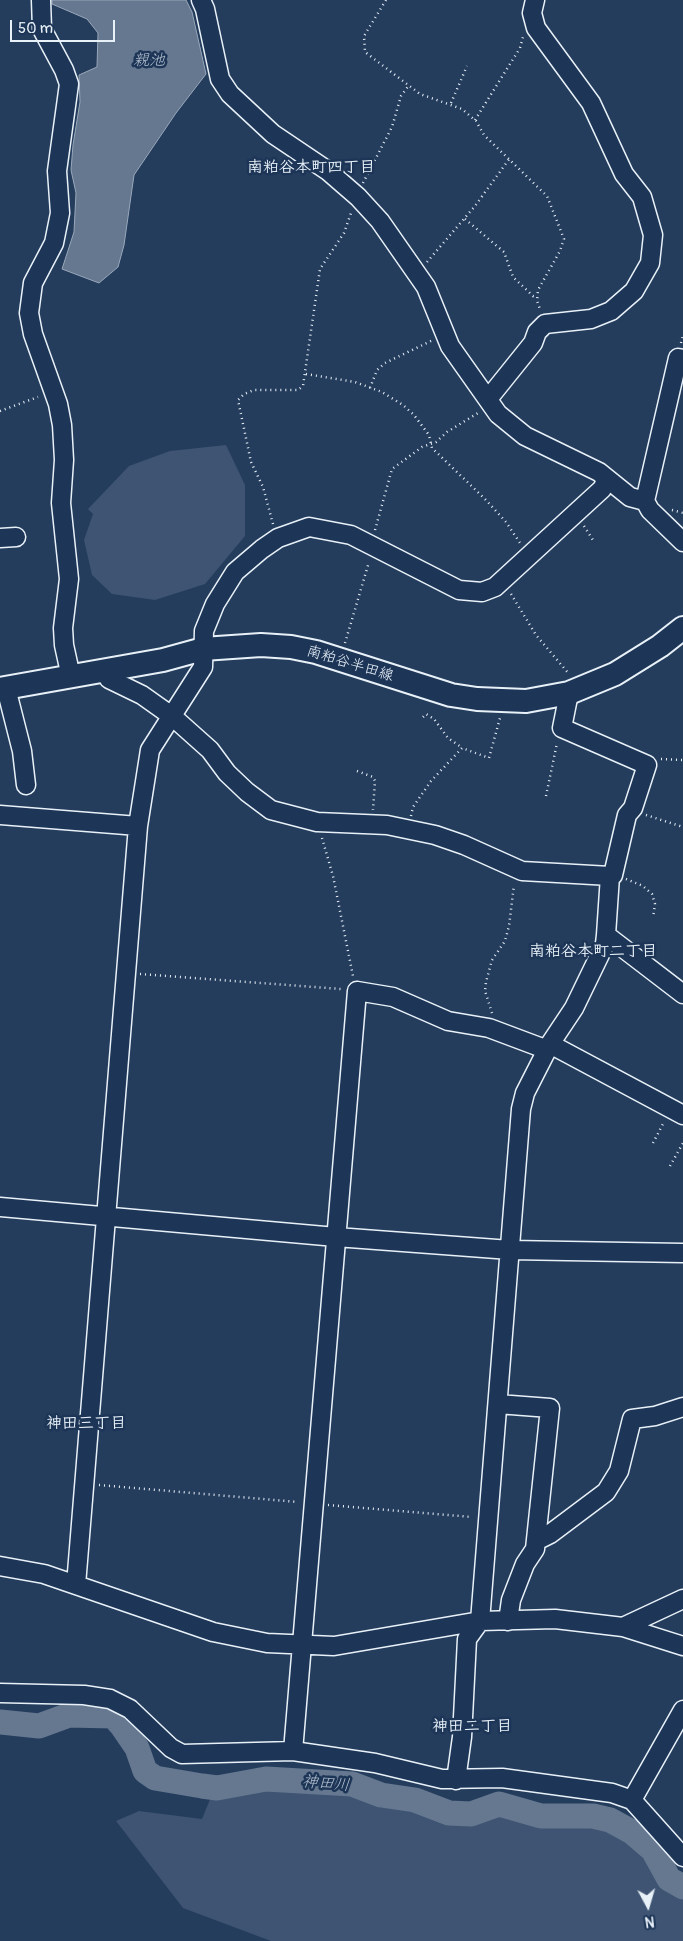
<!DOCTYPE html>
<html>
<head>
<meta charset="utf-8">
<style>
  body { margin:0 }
  #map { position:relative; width:683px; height:1941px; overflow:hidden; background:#253d5d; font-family:Pangolin,sans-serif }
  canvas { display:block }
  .north { position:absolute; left:623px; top:1881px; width:50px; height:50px; -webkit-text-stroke:4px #1d3557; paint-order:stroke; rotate:174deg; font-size:14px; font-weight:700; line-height:20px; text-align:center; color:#e8f1f8 }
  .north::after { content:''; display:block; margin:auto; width:18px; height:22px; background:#e8f1f8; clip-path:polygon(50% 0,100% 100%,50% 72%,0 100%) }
  .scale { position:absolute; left:10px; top:20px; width:105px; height:22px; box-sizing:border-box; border:2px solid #e8f1f8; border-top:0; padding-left:6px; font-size:15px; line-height:18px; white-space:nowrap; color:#e8f1f8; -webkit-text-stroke:4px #1d3557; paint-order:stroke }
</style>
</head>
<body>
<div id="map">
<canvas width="683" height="1941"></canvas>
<div class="north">N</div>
<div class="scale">50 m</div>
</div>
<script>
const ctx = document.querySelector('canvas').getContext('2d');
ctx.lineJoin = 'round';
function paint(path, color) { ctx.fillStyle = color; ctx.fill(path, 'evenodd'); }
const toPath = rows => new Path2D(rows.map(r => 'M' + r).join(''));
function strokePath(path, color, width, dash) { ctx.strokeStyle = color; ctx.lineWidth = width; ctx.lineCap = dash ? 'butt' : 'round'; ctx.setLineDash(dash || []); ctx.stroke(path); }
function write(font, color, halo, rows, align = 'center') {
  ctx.font = font + ' Pangolin,"Klee One",sans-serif'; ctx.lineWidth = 5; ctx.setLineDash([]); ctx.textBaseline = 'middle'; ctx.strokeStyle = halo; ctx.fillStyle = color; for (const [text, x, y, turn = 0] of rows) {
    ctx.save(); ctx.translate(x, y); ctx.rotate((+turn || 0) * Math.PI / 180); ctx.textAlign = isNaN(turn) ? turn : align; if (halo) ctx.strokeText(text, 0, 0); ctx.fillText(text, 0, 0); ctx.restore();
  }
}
paint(toPath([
  [226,445,245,485,245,536,205,584,155,600,112,594,92,575,84,540,93,514,88,509,129,466,170,451],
  [297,1775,478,1821,504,1804,607,1819,639,1840,683,1887,683,1941,271,1941,183,1908,116,1821,139,1811,202,1819,215,1787]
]), '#3e5472');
const water = toPath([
  [52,0,186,0,192,12,206,74,176,113,134,175,124,245,118,267,99,283,62,269,74,232,76,193,71,170,73,145,80,102,79,75,97,67,98,33,87,19,52,4,52,0]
]);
paint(water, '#657890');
strokePath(water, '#99a8ba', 1);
strokePath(toPath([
  [0,1722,39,1726,69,1715,113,1716,122,1726,137,1748,145,1771,155,1778,202,1786,217,1788,266,1779,352,1784,381,1795,415,1800,449,1813,471,1814,499,1804,541,1816,593,1816,610,1820,632,1832,653,1850,669,1879,683,1887]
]), '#657890', 25);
const minor = toPath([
  [41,0,42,29,64,70,69,84,57,171,60,213,54,243,33,283,29,313,33,334,58,404,62,425,64,460,61,503,69,579,63,628,64,645,71,677],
  [201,0,205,9,220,79,230,94,273,134,328,171,358,197,380,221,426,287,450,346,498,414,525,436,599,472,630,497,645,501],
  [683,359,678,358,645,501,650,510,683,542],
  [488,399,533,343,537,332,545,324,591,319,611,311,634,291,650,263,653,235,642,197,624,174,591,103,536,28,532,13,535,0],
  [0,538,16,537],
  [105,670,109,679,142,695,173,717,210,750,227,773,247,792,271,810,317,822,387,825,435,835,464,845,522,871,610,876],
  [6,688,22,751,26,785],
  [569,693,562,728,647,765,633,808,627,815,613,875,610,876,606,935,683,994],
  [0,815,138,826],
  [550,1044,574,1008,605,944,606,935],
  [0,1207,336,1237,510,1250,683,1253],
  [498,1404,550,1408,535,1549,525,1564,511,1600,508,1621],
  [536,1541,550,1534,606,1492,619,1471,632,1419,655,1416,683,1407],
  [0,1566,44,1574,213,1632,267,1643,334,1646,480,1621,555,1619,623,1627,683,1646],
  [76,1585,138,826,150,750,203,667,204,631,215,604,235,572,262,549,278,538,309,527,351,535,459,590,482,592,495,587,602,489,607,479],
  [623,1627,683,1599],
  [0,1693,84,1695,110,1699,130,1709,171,1748,182,1754,293,1751,375,1763,442,1779,502,1778,612,1793,632,1800,683,1857],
  [293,1751,357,991,393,997,448,1021,489,1028,545,1049],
  [456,1780,462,1737,467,1639,480,1621,521,1109,525,1093,550,1044,683,1115],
  [632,1800,683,1710]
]);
const major = toPath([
  [0,689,163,660,203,649,261,645,291,647,316,652,451,695,477,699,526,701,569,693,615,674,660,646,683,628]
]);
strokePath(minor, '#e8f1f8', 21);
strokePath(major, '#e8f1f8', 26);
strokePath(toPath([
  [386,0,364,36,365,52,420,94,462,109,476,121,484,135,547,196,564,239,560,251,538,290,537,301,540,309],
  [451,103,467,66],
  [475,120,520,48,523,37],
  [363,183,392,127,401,96,409,85],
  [465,219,504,252,513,277,533,296,537,297],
  [427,262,475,206,510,158],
  [681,343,683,335],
  [306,374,355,382,382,392,403,405,414,415,429,435,432,448,485,499,506,522,520,543],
  [370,388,377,370,385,363,433,340],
  [0,411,38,397],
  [672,510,683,513],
  [273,524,263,487,251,462,238,400,244,394,254,390,298,390,303,386,320,269,344,233,351,213],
  [584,526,593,540],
  [375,530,392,469,422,447,436,442,447,432,478,413],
  [511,594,536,635,569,674],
  [345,643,369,562],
  [423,717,426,714,434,719,448,738,461,747],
  [661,759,683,760],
  [357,771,373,777,375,781,373,810],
  [546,796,557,743],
  [646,815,683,827],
  [411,816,413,807,431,781,462,748,489,758,500,718],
  [322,838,333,876,353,976],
  [626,879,643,886,652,894,655,904,653,918],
  [140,974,341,989],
  [492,1013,485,991,486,982,492,960,505,941,509,926,514,885],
  [653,1143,664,1122],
  [670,1166,683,1143],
  [99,1485,298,1502],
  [328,1505,472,1517]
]), '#e8f1f8', 2.5, [1, 4]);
strokePath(minor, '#1d3557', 18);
strokePath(major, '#1d3557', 22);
write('15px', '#e8f1f8', '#1d3557', [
  ["南粕谷半田線",350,664,17]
]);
write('italic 16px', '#b4c1ce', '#1d3557', [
  ["親池",149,61],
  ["神田川",326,1784,5]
]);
write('bold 16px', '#e8f1f8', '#1d3557', [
  ["南粕谷本町四丁目",311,168],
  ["南粕谷本町二丁目",593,952],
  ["神田三丁目",86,1424],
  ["神田二丁目",472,1727]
]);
</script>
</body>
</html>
